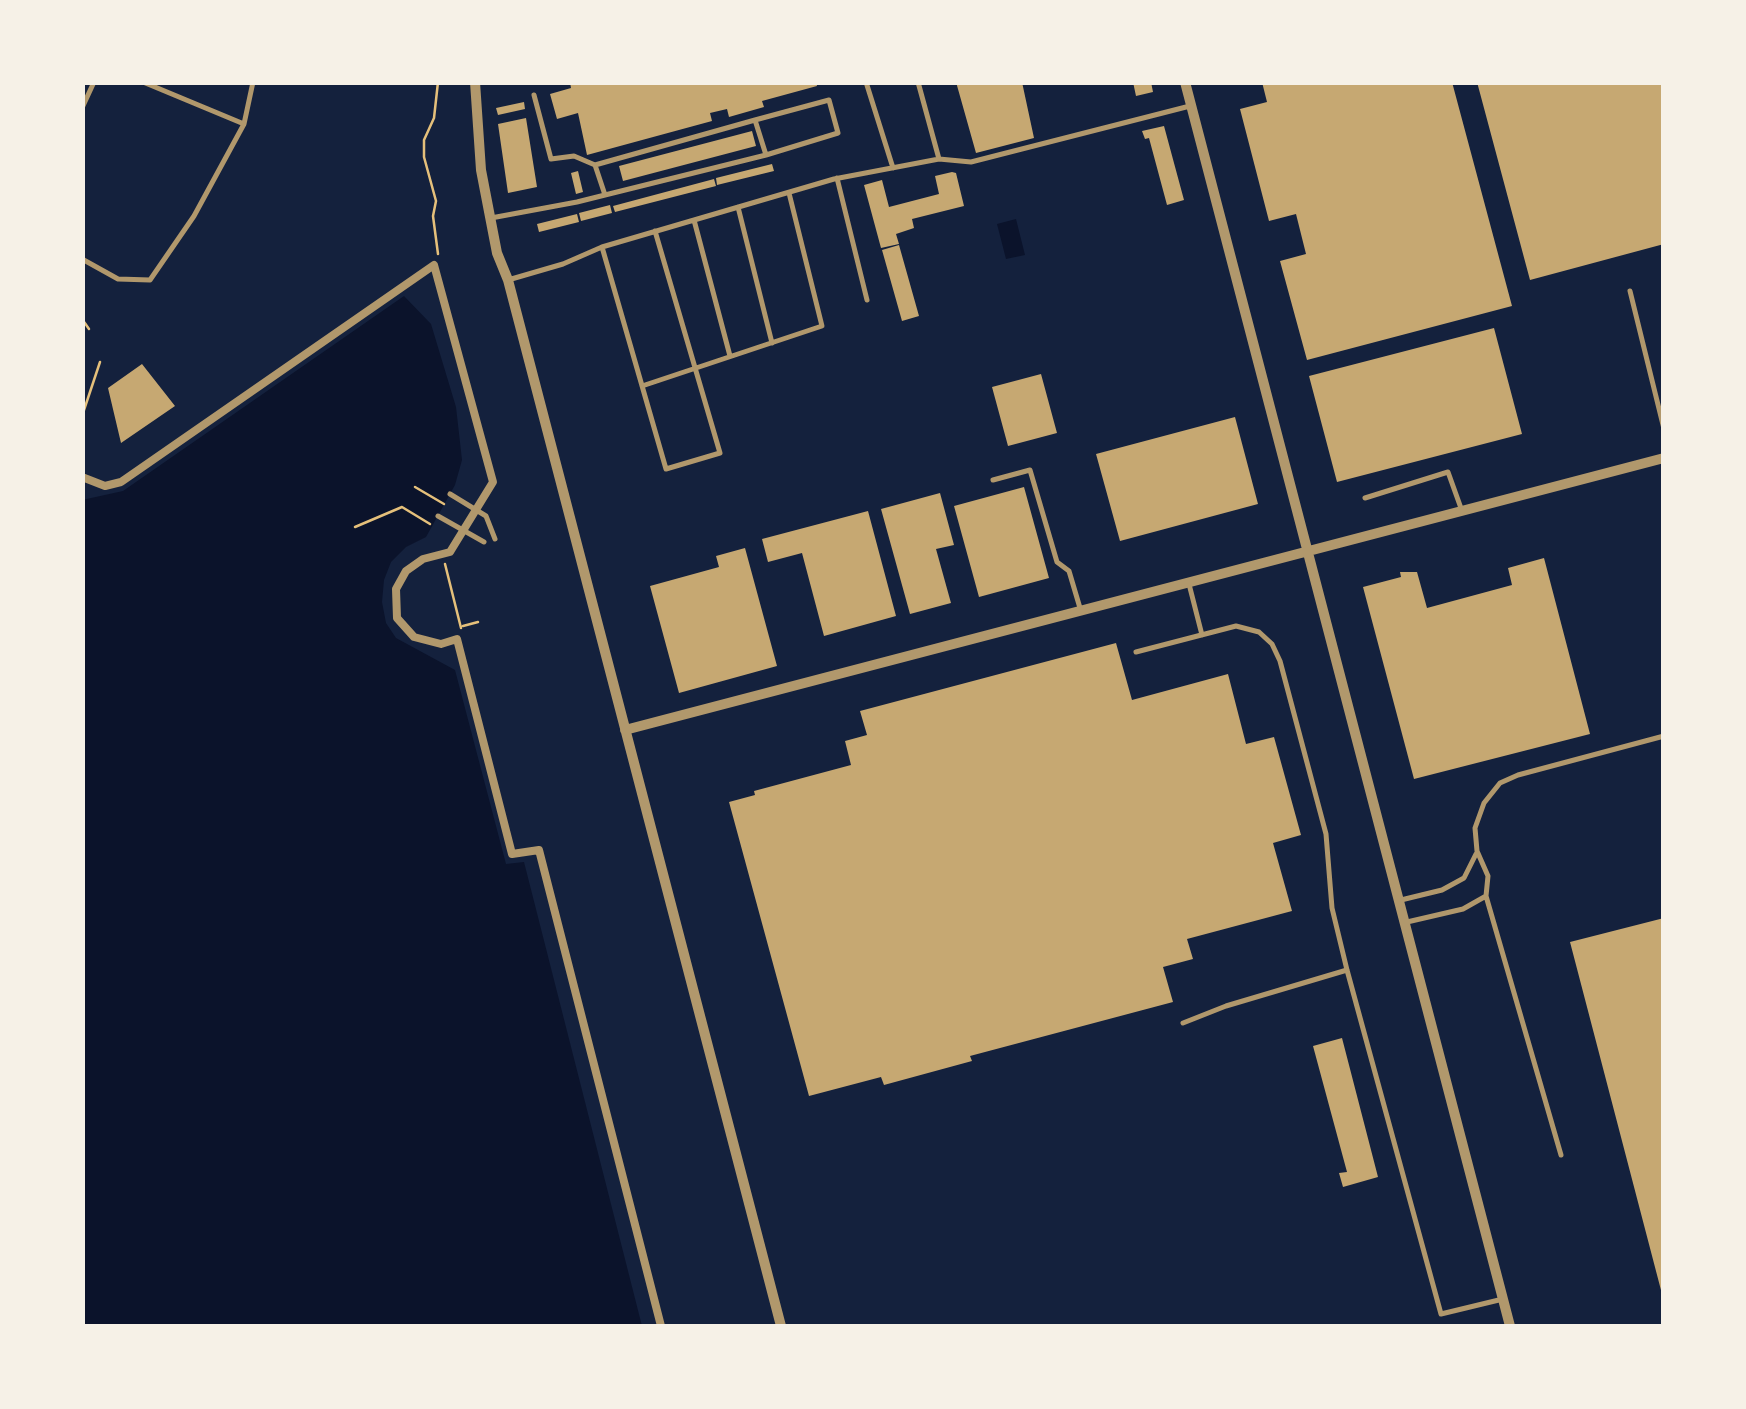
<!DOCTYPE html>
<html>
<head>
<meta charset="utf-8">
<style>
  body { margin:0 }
  #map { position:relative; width:1746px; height:1409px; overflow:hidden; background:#14213d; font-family:"Source Serif 4",serif }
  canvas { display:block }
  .frame { position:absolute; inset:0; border:85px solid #f6f1e7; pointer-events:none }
</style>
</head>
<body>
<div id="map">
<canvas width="1746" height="1409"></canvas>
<div class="frame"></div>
</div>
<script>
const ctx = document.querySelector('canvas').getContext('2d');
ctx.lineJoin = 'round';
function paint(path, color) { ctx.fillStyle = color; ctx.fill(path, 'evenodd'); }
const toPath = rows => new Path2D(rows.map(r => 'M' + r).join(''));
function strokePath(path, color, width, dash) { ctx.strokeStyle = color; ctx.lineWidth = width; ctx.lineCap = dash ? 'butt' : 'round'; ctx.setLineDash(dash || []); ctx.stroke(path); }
paint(toPath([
  [1016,219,1025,255,1006,259,997,224],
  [404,296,431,324,456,407,462,460,455,485,426,537,406,547,391,562,384,580,382,602,386,623,396,638,455,670,506,864,524,862,642,1326,83,1326,82,500,123,491]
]), '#0b132b');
paint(toPath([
  [570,82,816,82,817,86,762,101,764,107,729,117,727,109,710,113,712,121,587,155,578,113,557,119,550,94,571,88],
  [956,82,1022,82,1034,138,976,153],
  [1133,82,1151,82,1153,92,1136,96],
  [1262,82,1452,82,1512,306,1307,360,1280,261,1306,254,1296,214,1269,221,1240,109,1267,102],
  [1477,82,1664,82,1664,244,1530,280],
  [524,102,525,109,498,115,496,108],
  [526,118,537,187,508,193,498,124],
  [1164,126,1184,200,1167,205,1149,138,1145,139,1142,131],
  [752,131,756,146,623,181,619,166],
  [772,164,774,171,717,185,716,178],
  [578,171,583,192,576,194,571,173],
  [952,172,956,173,964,206,912,219,914,228,896,234,899,244,881,248,864,185,882,180,889,207,939,194,935,176],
  [714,179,716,186,615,212,613,206],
  [610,205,612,213,581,221,579,213],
  [577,214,579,222,539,232,537,224],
  [899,245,919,316,902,321,882,250],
  [1494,328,1522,434,1337,482,1309,376],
  [142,364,175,406,121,443,108,388],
  [1041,374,1057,433,1008,446,992,387],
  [1235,417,1258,504,1120,541,1096,454],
  [1024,487,1049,578,979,597,954,506],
  [940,493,954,545,936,549,951,603,910,614,881,509],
  [868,511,896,616,824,636,802,553,768,562,762,539],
  [745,548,777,666,679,693,650,586,719,567,716,556],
  [1544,558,1590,734,1414,779,1363,587,1401,577,1400,572,1417,572,1427,608,1512,585,1508,568],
  [1116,643,1132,700,1228,674,1246,744,1274,737,1301,835,1273,843,1292,911,1187,939,1193,959,1163,967,1173,1002,970,1056,972,1061,884,1085,881,1077,809,1096,729,802,755,795,754,791,851,765,845,741,867,735,860,711],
  [1664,918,1664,1294,1662,1294,1570,942],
  [1342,1038,1378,1177,1343,1187,1339,1173,1347,1172,1313,1046]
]), '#c6a872');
strokePath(toPath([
  [438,254,433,216,436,201,424,157,424,140,434,118,438,82],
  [82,319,89,329],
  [82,416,100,362],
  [415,487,444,504],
  [355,527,402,507,430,524],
  [445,564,461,628],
  [463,626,478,622]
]), '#e5c07b', 2.5);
strokePath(toPath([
  [143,82,244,124],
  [866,82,893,168],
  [918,82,939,159],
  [534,95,551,159,574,156,595,165],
  [82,108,94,82],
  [755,120,829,100,838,133,766,155],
  [837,178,867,300],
  [738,207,772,343],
  [491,218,577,202,605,195,766,155,755,120,595,165,605,195],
  [694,220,730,356],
  [602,247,666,469,720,453,655,231],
  [82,259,118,279,150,280,194,216,244,124,253,82],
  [508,280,563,264,602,247,834,179,939,159,971,162,1190,106],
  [1630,291,1664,429],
  [642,386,822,326,789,193],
  [993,480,1030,470,1057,562,1069,571,1080,608],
  [450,494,486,516,495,539],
  [1365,498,1448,472,1462,511],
  [438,516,484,542],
  [1189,584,1202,635],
  [1136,652,1236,626,1259,632,1272,644,1280,661,1326,834,1332,908,1347,970,1441,1314,1503,1299],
  [1486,896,1561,1155],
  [1401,900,1442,890,1464,878,1476,854],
  [1407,922,1463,909,1486,896,1488,876,1477,851,1475,828,1484,803,1500,783,1518,775,1664,736],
  [1183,1023,1226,1006,1347,970]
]), '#b1986c', 5);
strokePath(toPath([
  [82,477,105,486,121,482,434,265,493,482,450,552,423,559,406,571,396,589,397,618,414,637,441,644,457,639,512,854,539,850,661,1326]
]), '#b1986c', 8);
strokePath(toPath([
  [475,82,481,170,497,253,508,280,781,1326],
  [1185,82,1510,1326],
  [625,730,1664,458]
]), '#b1986c', 10);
</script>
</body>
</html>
